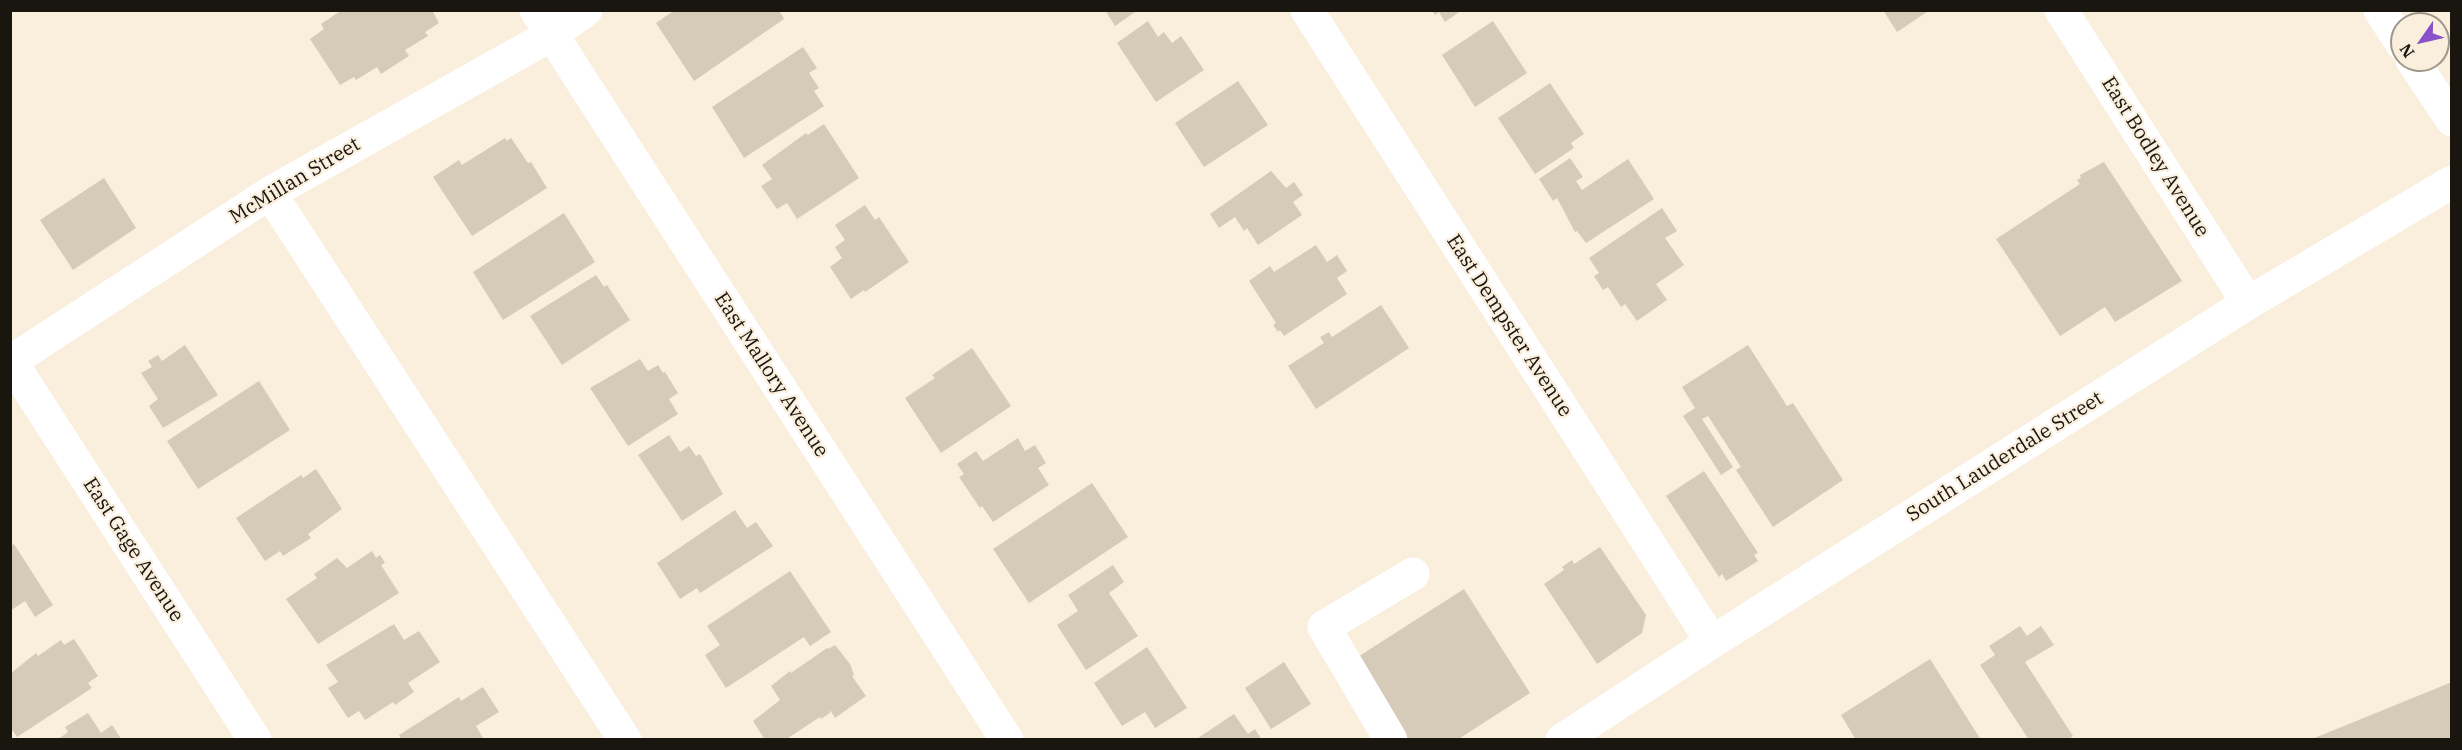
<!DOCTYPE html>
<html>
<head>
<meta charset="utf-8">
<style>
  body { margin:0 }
  #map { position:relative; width:2462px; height:750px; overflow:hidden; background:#faeedd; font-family:"IBM Plex Serif",serif }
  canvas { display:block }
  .frame { position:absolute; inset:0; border:12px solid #19150f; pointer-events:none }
  .north { position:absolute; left:2390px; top:12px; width:60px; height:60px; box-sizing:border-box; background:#faeedd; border:2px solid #a0978b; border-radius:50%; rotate:236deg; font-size:16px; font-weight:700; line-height:24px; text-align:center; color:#19150f }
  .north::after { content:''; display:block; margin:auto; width:21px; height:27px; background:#8952ca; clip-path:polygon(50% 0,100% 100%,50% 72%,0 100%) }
</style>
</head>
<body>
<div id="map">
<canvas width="2462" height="750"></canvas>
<div class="frame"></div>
<div class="north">N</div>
</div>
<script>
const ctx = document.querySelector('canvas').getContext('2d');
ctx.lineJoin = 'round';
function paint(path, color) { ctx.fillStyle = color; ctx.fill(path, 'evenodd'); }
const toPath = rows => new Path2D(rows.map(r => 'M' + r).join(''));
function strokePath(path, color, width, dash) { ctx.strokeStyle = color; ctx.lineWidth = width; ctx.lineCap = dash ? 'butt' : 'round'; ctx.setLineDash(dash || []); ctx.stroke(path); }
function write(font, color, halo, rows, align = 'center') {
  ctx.font = font + ' "IBM Plex Serif",serif'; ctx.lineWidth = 4.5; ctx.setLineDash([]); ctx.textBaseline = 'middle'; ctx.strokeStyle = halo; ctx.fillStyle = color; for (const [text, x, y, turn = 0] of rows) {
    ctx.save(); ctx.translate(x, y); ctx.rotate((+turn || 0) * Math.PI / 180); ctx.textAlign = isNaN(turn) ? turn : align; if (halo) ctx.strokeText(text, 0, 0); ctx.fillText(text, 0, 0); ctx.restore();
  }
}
paint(toPath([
  [342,10,432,10,439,23,425,32,428,36,405,50,409,56,381,74,377,67,356,80,354,77,340,85,310,39,324,29,321,24],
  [675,10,779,10,784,19,694,81,656,23],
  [1105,10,1138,10,1115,26],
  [1432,10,1462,10,1445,22,1439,12,1435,15],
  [1883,10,1930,10,1897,32],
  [1148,21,1158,37,1164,32,1172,43,1181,36,1204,70,1156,102,1117,43],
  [1493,21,1527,73,1475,107,1442,55],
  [803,47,817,68,809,73,819,88,814,91,824,106,744,158,712,107],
  [1238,81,1268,125,1204,167,1175,123],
  [1550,83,1584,134,1571,143,1574,148,1535,174,1498,118],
  [824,124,859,178,797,219,787,203,777,209,761,186,772,179,762,165,806,133,808,135],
  [505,138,507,141,511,138,528,163,531,162,547,188,472,236,433,177,459,160,462,165],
  [1570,158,1583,177,1576,181,1582,190,1628,159,1654,199,1586,243,1577,231,1575,232,1557,198,1553,201,1539,179],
  [2104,162,2182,281,2115,322,2105,307,2060,336,1996,239,2080,184,2077,180,2081,178,2080,175],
  [1271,171,1286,188,1294,182,1303,195,1293,202,1302,215,1258,245,1247,228,1244,231,1235,217,1219,228,1210,214],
  [104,178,136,228,73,270,40,220],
  [865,205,875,220,879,217,909,262,865,292,864,290,851,299,830,267,842,258,835,247,845,240,835,225],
  [1662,208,1677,231,1665,238,1684,265,1656,284,1667,300,1637,321,1625,304,1621,307,1608,287,1603,290,1594,276,1599,273,1589,258],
  [564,213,595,262,503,320,473,272],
  [1316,245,1327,262,1337,255,1347,271,1337,278,1347,294,1284,336,1280,330,1278,332,1273,325,1276,323,1249,281,1270,266,1274,272],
  [596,275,604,287,607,285,630,320,562,365,530,316],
  [1381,305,1409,348,1316,409,1288,366,1324,343,1320,337,1329,332,1332,337],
  [185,345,218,395,163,428,149,406,158,399,141,373,152,367,148,361,158,355,162,361],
  [1748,345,1787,406,1793,403,1843,480,1773,527,1736,470,1741,467,1708,416,1702,419,1733,467,1721,475,1683,416,1695,408,1682,387],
  [972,348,1011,406,941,453,905,398,935,378,932,375],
  [640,359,648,371,658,365,663,373,665,372,678,393,669,399,678,414,628,446,590,388],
  [259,381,290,430,198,489,167,441],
  [669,435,680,452,689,446,696,456,700,454,723,494,682,521,638,455],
  [1018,438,1025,451,1035,445,1046,463,1038,468,1049,485,993,522,982,506,980,508,959,477,964,474,957,464,976,451,983,461],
  [316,469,342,509,308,534,311,538,283,556,280,551,265,561,236,518,301,475,303,478],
  [1704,471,1758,553,1754,555,1758,561,1726,581,1722,574,1719,577,1666,496],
  [1092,483,1128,537,1029,603,993,549],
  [735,510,747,528,756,522,773,546,700,593,697,588,680,599,657,563],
  [14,544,53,605,35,617,25,601,10,611,10,546],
  [1600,547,1646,615,1642,633,1597,664,1544,584,1564,570,1562,567,1572,560,1574,564],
  [372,551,376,558,380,555,385,563,381,565,399,593,318,644,286,599,317,578,314,574,337,558,347,568],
  [1113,565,1124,582,1109,593,1138,636,1086,670,1057,625,1078,611,1068,595],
  [790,571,831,632,810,646,804,637,726,688,705,655,720,645,707,626],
  [1464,589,1530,693,1457,740,1403,740,1353,660],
  [394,624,404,640,419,631,440,662,408,683,414,692,395,705,393,702,365,720,359,711,348,718,328,688,338,682,326,665],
  [2020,626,2027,636,2041,626,2054,645,2025,662,2073,736,2067,740,2029,740,1980,665,1995,655,1989,646],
  [74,639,98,676,88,683,92,688,17,737,10,727,10,674,36,653,38,656,61,640,64,645],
  [835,645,850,664,854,675,852,676,866,696,835,718,830,710,830,713,821,719,820,717,785,740,782,738,765,740,753,721,780,700,771,686,790,671,791,673,827,648,828,649],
  [1147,647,1187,708,1155,728,1145,712,1122,726,1094,683],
  [1930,659,1981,740,1856,740,1841,715],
  [1284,662,1311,704,1271,729,1245,688],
  [2452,682,2452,740,2312,740,2312,739],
  [483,687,499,712,476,726,484,740,402,740,399,735,459,697,461,701],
  [88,713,101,733,112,725,122,740,57,740,68,732,65,727],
  [1234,714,1248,734,1255,729,1262,740,1195,740]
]), '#d6cab9');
strokePath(toPath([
  [1307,10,1712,642],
  [2061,10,2248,303],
  [2380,10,2402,44],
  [2412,60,2452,120],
  [270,193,625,740],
  [10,360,255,740],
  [10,362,270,193,551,35,586,10],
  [1391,740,1324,627,1413,574],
  [1562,740,1712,642,2248,303,2452,182]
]), '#fff', 33);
strokePath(toPath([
  [536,10,1007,740]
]), '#fff', 33);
write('20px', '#19150f', '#faeedd', [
  ["East Bodley Avenue",2155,157,58],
  ["McMillan Street",295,181,-31],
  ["East Dempster Avenue",1509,326,57],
  ["East Mallory Avenue",771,375,57],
  ["South Lauderdale Street",2005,457,-32],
  ["East Gage Avenue",133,550,57]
]);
</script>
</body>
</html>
